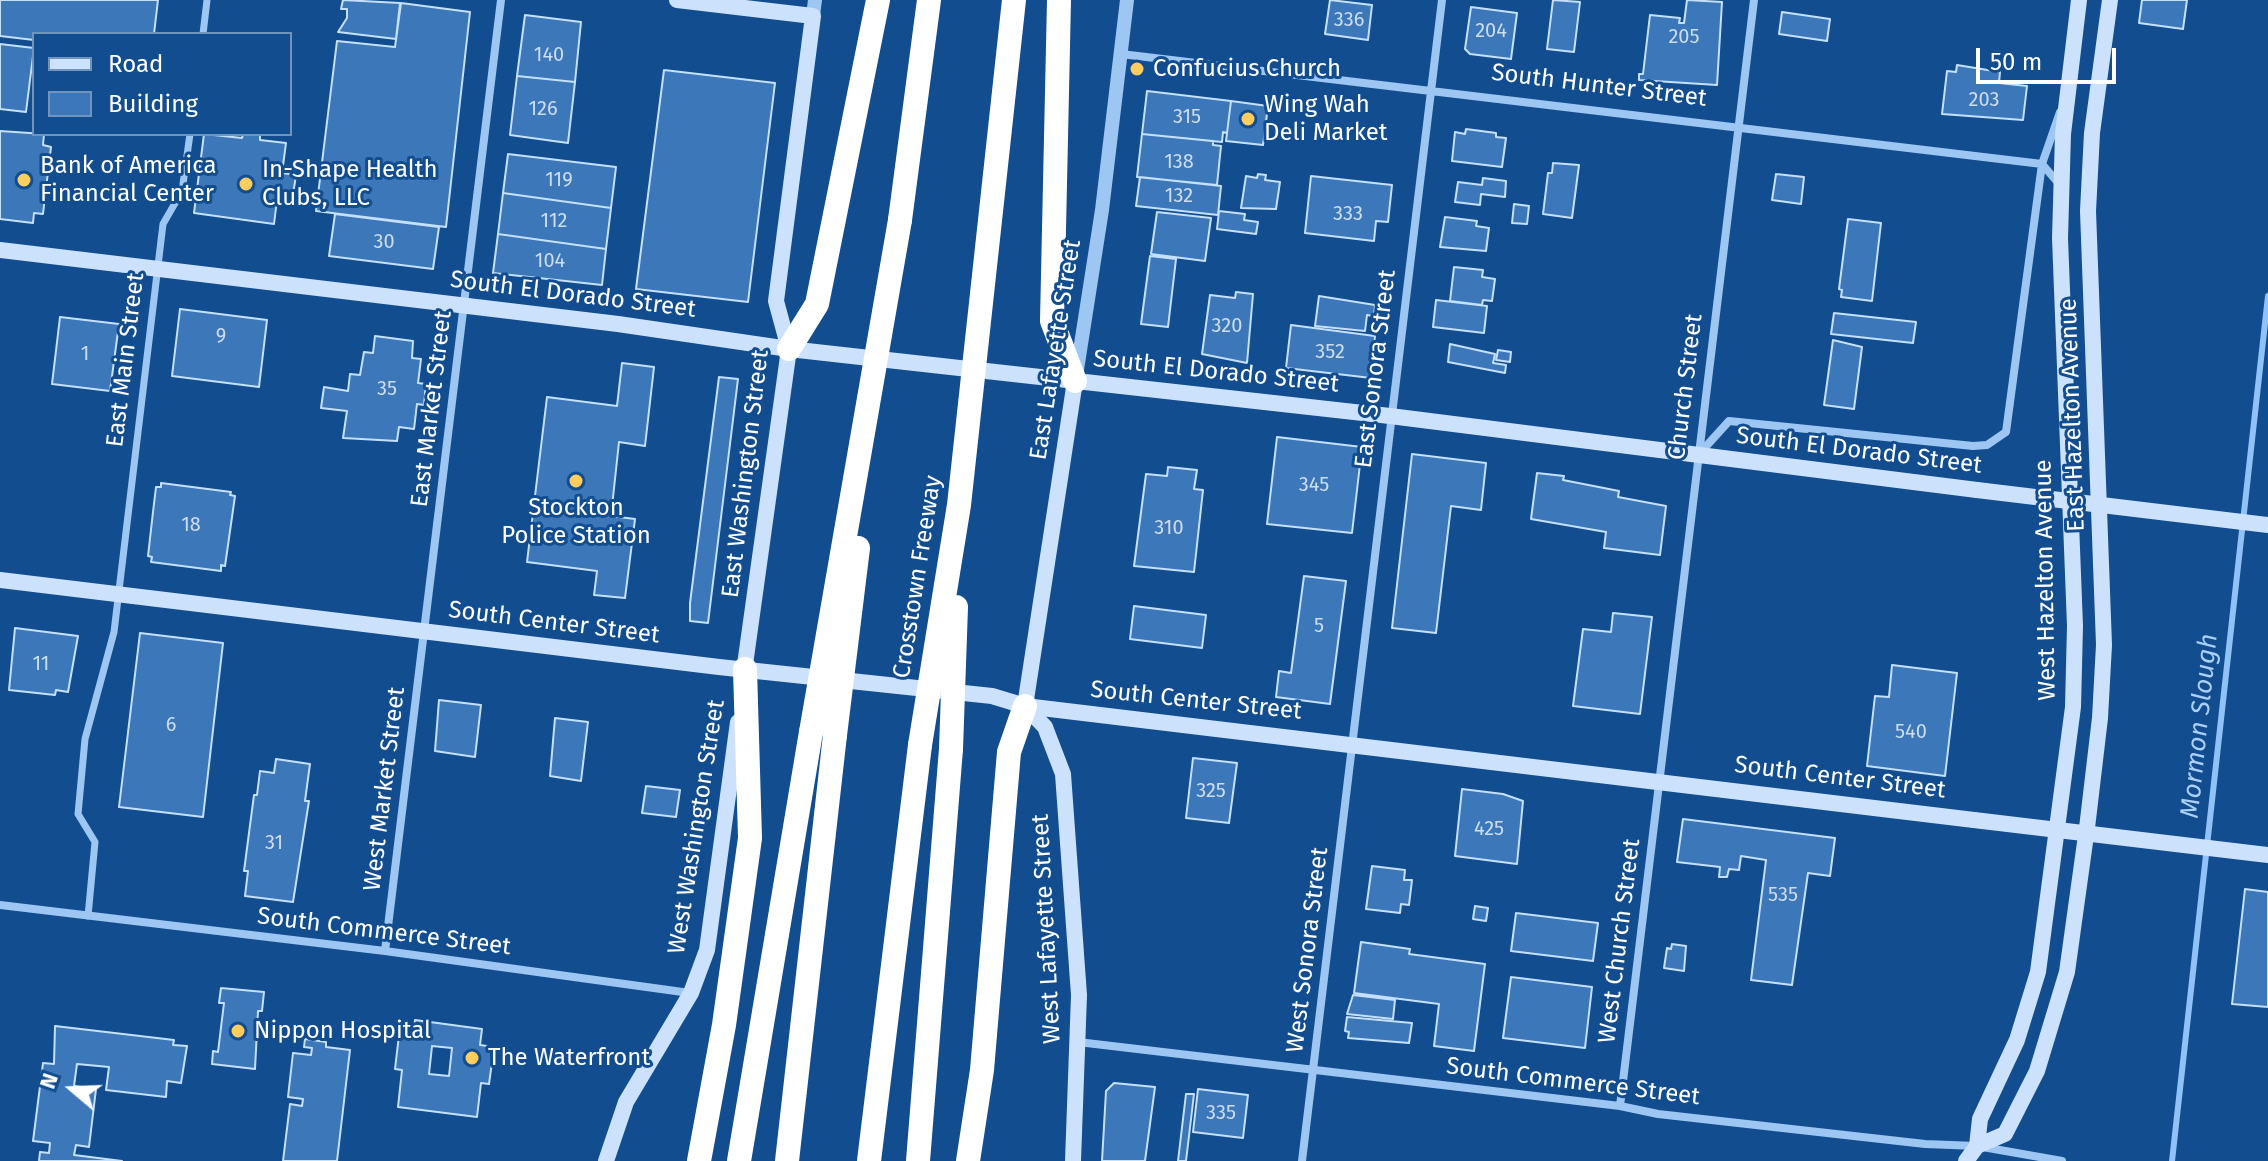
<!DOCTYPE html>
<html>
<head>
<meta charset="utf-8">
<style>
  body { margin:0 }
  #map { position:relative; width:2268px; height:1161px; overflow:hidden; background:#124d90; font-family:"Fira Sans",sans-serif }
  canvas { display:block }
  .legend { position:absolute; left:32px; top:32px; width:260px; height:104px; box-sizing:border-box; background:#124d90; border:2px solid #7194bc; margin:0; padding:10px 14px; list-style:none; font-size:24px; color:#fff }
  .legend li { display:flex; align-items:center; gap:16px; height:40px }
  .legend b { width:40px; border:2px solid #7194bc }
  .north { position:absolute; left:32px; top:1049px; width:80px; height:80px; -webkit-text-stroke:6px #124d90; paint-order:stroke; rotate:289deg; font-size:22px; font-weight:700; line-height:32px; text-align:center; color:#fff }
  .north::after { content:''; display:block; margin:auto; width:28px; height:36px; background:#fff; clip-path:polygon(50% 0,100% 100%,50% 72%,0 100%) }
  .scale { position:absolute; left:1976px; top:48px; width:140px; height:36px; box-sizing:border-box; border:4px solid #fff; border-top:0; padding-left:10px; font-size:24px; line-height:28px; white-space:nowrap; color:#fff; -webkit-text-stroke:6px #124d90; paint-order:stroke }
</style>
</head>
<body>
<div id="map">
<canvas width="2268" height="1161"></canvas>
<ul class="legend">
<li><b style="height:10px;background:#cce2fc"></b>Road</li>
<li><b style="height:22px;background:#3b77b9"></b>Building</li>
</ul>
<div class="north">N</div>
<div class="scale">50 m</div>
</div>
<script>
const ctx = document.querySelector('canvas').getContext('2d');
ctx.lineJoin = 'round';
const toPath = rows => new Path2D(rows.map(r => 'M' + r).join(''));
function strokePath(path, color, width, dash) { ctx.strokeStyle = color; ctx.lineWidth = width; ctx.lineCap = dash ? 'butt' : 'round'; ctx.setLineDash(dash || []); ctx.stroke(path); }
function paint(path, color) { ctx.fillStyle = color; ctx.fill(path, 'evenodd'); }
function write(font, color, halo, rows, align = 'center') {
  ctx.font = font + ' "Fira Sans",sans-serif'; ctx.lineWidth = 6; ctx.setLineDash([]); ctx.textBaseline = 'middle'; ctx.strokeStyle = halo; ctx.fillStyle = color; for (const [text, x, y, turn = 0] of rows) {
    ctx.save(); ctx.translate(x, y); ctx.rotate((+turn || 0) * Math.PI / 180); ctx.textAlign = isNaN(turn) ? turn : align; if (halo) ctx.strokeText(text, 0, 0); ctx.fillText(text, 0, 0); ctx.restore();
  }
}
strokePath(toPath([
  [2172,1161,2268,296]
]), '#8fc2f5', 6);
const building = toPath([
  [0,0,158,0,154,34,34,34,34,40,0,36,0,0],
  [343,0,400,3,396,39,338,32,347,18,347,9,341,9,343,0],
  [1330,0,1372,5,1368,40,1325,34,1330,0],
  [1553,0,1580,2,1574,52,1547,49,1553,0],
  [1687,0,1722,2,1717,85,1639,80,1639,74,1643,74,1650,15,1680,18,1679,23,1684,23,1687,0],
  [2142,0,2187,0,2183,29,2139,23,2142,0],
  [401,3,470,12,446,227,316,211,337,41,395,47,401,3],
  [1471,7,1517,13,1511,59,1470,54,1465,49,1471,7],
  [1782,12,1830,19,1827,41,1779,34,1782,12],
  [525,15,581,22,575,82,517,76,525,15],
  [0,44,34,48,26,112,0,109,0,44],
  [1957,65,2000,72,1999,83,2027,86,2023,120,1942,114,1947,71,1956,72,1957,65],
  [664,70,775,83,748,302,636,289,664,70],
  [517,76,575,82,568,143,510,135,517,76],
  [1147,91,1231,101,1227,133,1223,132,1222,142,1142,134,1147,91],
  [1231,101,1268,106,1263,145,1226,141,1231,101],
  [1466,129,1496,133,1496,137,1506,138,1502,167,1452,161,1455,132,1465,134,1466,129],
  [0,131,44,134,43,145,51,147,43,214,34,213,33,223,0,219,0,131],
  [204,134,242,138,243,134,260,134,260,140,286,143,282,173,296,175,293,195,278,192,274,224,194,213,204,134],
  [1142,134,1213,141,1213,145,1221,146,1217,185,1137,177,1142,134],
  [508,154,616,167,611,208,503,193,508,154],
  [1553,163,1579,165,1572,218,1543,214,1548,173,1552,173,1553,163],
  [1258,174,1266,175,1265,180,1280,182,1276,209,1241,208,1246,176,1257,178,1258,174],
  [1776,174,1804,177,1801,204,1772,200,1776,174],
  [1311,176,1392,185,1388,222,1376,221,1374,241,1305,233,1311,176],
  [1140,177,1221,186,1218,215,1136,206,1140,177],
  [1483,178,1506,181,1505,197,1481,194,1480,205,1455,202,1458,182,1482,185,1483,178],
  [503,193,611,208,606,249,498,234,503,193],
  [1514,204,1529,206,1527,224,1512,223,1514,204],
  [1219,211,1245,214,1244,220,1258,222,1256,234,1217,229,1219,211],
  [1157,212,1211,218,1205,261,1151,254,1157,212],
  [335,214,439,227,433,269,329,256,335,214],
  [1445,217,1477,221,1476,226,1489,228,1486,251,1440,247,1445,217],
  [1848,219,1881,223,1872,301,1841,297,1842,290,1839,289,1848,219],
  [498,234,606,249,602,285,493,273,498,234],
  [1150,256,1176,259,1168,327,1141,324,1150,256],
  [1454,267,1483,270,1482,277,1495,279,1492,301,1483,300,1482,305,1450,301,1454,267],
  [1236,292,1253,294,1247,363,1202,354,1210,295,1235,298,1236,292],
  [1319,296,1375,305,1374,316,1367,315,1365,331,1315,326,1319,296],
  [1436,300,1487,306,1484,333,1433,327,1436,300],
  [180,309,267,320,259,387,172,376,180,309],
  [1834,313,1916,322,1913,343,1831,334,1834,313],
  [60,317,119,324,110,391,52,384,60,317],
  [1291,325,1375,336,1371,378,1286,368,1291,325],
  [375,336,413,341,412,358,421,359,418,383,426,384,424,405,417,404,414,429,399,427,397,441,343,438,347,411,321,408,324,387,348,391,350,374,360,375,364,352,373,353,375,336],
  [1833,340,1862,347,1854,409,1824,405,1833,340],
  [1450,344,1495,354,1493,363,1506,365,1505,373,1448,362,1450,344],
  [1498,350,1511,352,1510,362,1496,360,1498,350],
  [622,363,654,367,645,446,619,442,611,516,635,519,625,598,594,595,597,571,527,562,547,397,617,406,622,363],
  [719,377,738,379,708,623,690,621,690,603,719,377],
  [1277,437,1362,447,1352,533,1267,524,1277,437],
  [1412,454,1486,463,1481,510,1451,506,1436,633,1392,628,1412,454],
  [1168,467,1197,470,1194,489,1203,490,1194,572,1134,566,1146,474,1167,476,1168,467],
  [1537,473,1564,476,1563,480,1619,491,1618,497,1666,506,1660,555,1604,548,1606,532,1531,519,1537,473],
  [161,483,231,492,230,495,235,496,225,566,221,565,221,571,151,562,152,557,148,556,153,512,156,487,161,487,161,483],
  [1304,576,1346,581,1330,704,1276,697,1279,671,1291,673,1304,576],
  [1134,606,1206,615,1202,648,1130,639,1134,606],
  [1613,613,1652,617,1640,714,1573,706,1583,629,1611,632,1613,613],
  [15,628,78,636,68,692,56,690,55,695,9,690,15,628],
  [140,633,223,643,203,817,119,807,140,633],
  [1892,665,1957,673,1945,776,1867,766,1875,696,1889,697,1892,665],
  [439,700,481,705,475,757,435,751,439,700],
  [555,718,588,722,581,781,550,776,555,718],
  [1193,758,1237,763,1229,823,1186,818,1193,758],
  [276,759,310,764,305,801,309,801,293,902,245,896,248,871,244,871,254,795,257,795,260,771,274,773,276,759],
  [646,786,680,790,676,817,642,813,646,786],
  [1462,789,1503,794,1523,801,1517,864,1455,856,1462,789],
  [1683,819,1835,838,1830,876,1808,873,1792,985,1751,980,1766,860,1741,856,1739,870,1729,869,1727,877,1719,877,1720,867,1677,862,1683,819],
  [1372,866,1405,870,1404,880,1412,880,1409,905,1401,904,1400,913,1366,909,1372,866],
  [2245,889,2268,892,2268,1007,2232,1004,2245,889],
  [1475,906,1488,908,1486,921,1473,919,1475,906],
  [1516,913,1598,923,1593,961,1511,951,1516,913],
  [1361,942,1410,949,1409,954,1485,964,1474,1051,1434,1046,1439,1004,1354,993,1361,942],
  [1672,944,1686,946,1684,971,1664,968,1667,948,1671,949,1672,944],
  [1511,977,1592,987,1585,1048,1503,1038,1511,977],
  [221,988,264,992,262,1011,258,1011,255,1069,212,1064,213,1051,218,1052,224,1003,219,1003,221,988],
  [1353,995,1395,1000,1393,1019,1347,1014,1353,995],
  [1347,1017,1412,1023,1409,1043,1348,1038,1349,1032,1345,1031,1347,1017],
  [415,1020,482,1029,480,1045,494,1047,489,1084,481,1083,477,1117,398,1107,402,1070,395,1069,399,1035,413,1037,415,1020],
  [432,1046,452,1048,449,1076,429,1074,432,1046],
  [55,1026,174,1040,173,1045,187,1046,181,1083,167,1081,166,1097,106,1090,109,1067,77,1064,74,1086,96,1089,89,1147,76,1145,74,1155,122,1161,39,1161,40,1152,49,1153,50,1143,33,1141,43,1063,54,1064,55,1026],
  [305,1039,326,1042,326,1047,350,1050,337,1161,283,1161,290,1104,302,1106,303,1099,288,1097,293,1053,311,1055,312,1048,304,1047,305,1039],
  [1114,1083,1155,1087,1145,1161,1102,1161,1106,1091,1114,1083],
  [1198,1089,1248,1095,1243,1138,1193,1132,1198,1089],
  [1186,1094,1194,1094,1186,1161,1178,1161,1186,1094]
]);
paint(building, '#3b77b9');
strokePath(building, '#c5e0fd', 2);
strokePath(toPath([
  [203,34,207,0],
  [88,916,95,842,78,814,85,739,114,632,163,224,182,191,190,134]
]), '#9ec6f2', 7);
strokePath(toPath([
  [1121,54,2042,164,2060,185],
  [1700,453,1729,421,1973,446,1987,445,2006,432,2042,164,2060,112],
  [0,905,385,951,690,993],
  [385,951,501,0],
  [1078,1042,1620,1106,1658,1114,1925,1144,1977,1146,2062,1161],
  [1620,1106,1754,0],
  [1302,1161,1442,0]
]), '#9ec6f2', 8);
strokePath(toPath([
  [813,16,815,0],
  [1076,376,1102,210,1127,0]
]), '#9ec6f2', 14);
strokePath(toPath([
  [677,0,813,16,776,301,789,349,743,679],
  [0,250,618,324,789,349,1390,416,1977,490],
  [0,580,719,667,992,696,1025,706,1974,820],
  [1025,706,1045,727,1063,774,1079,995,1073,1161],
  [1025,706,1075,381],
  [1977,1146,1980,1119,2017,1040,2038,972,2073,707,2075,626,2060,238,2063,134,2079,0],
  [606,1161,626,1102,691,993,707,950,738,722],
  [1966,1161,1977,1146,2005,1134,2037,1071,2067,972,2087,828,2100,718,2104,645,2088,211,2092,133,2110,0]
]), '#cce2fc', 16);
strokePath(toPath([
  [1059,0,1052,321,1075,381],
  [900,220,929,0],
  [789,349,817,304,878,0],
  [699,1161,724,1025,750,838,745,669],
  [739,1161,811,732],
  [787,1161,835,735],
  [869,1161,920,745],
  [918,1161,951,749],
  [968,1161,982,1070,1009,752,1025,706]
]), '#fff', 24);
strokePath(toPath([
  [1977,490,2268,525],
  [1974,820,2268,855]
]), '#cce2fc', 16);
strokePath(toPath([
  [811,732,900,220],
  [835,735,858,548],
  [920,745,959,505,1014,0],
  [951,749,956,607]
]), '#fff', 24);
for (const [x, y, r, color] of [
  [1137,69,8,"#ffcc5e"],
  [1248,119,8,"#ffcc5e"],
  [24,180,8,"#ffcc5e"],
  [246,184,8,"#ffcc5e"],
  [576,481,8,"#ffcc5e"],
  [238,1031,8,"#ffcc5e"],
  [472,1058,8,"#ffcc5e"]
]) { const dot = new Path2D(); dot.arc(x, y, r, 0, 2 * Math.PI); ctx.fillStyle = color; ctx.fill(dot); strokePath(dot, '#124d90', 3); }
write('20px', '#ceddee', null, [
  ["336",1349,20],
  ["204",1491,31],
  ["205",1684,37],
  ["140",549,55],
  ["203",1984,100],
  ["126",543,109],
  ["315",1187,117],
  ["138",1179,162],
  ["119",559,180],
  ["132",1179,196],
  ["333",1348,214],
  ["112",554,221],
  ["30",384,242],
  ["104",550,261],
  ["320",1227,326],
  ["9",221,336],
  ["352",1330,352],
  ["1",85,354],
  ["35",387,389],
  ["345",1314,485],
  ["18",191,525],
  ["310",1169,528],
  ["5",1319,626],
  ["11",41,664],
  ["6",171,725],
  ["540",1911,732],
  ["325",1211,791],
  ["425",1489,829],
  ["31",274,843],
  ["535",1783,895],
  ["335",1221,1113]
]);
write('24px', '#fff', '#124d90', [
  ["Confucius Church",1153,69],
  ["Wing Wah",1264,105],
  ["Deli Market",1264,133],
  ["Bank of America",40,166],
  ["Financial Center",40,194],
  ["In-Shape Health",262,170],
  ["Clubs, LLC",262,198],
  ["Stockton",576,508,"center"],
  ["Police Station",576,536,"center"],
  ["Nippon Hospital",254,1031],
  ["The Waterfront",488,1058]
], 'left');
write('24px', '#fff', '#124d90', [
  ["South Hunter Street",1599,86,7],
  ["South El Dorado Street",573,295,7],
  ["East Lafayette Street",1056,350,-81],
  ["East Main Street",126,360,-83],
  ["East Sonora Street",1376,369,-83],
  ["South El Dorado Street",1216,372,6],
  ["Church Street",1686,387,-83],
  ["East Market Street",432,409,-83],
  ["East Hazelton Avenue",2073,415,-92],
  ["South El Dorado Street",1859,451,7],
  ["East Washington Street",746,474,-83],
  ["Crosstown Freeway",918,577,-81],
  ["West Hazelton Avenue",2046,580,-91],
  ["South Center Street",554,623,7],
  ["South Center Street",1196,701,6],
  ["South Center Street",1840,778,7],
  ["West Market Street",385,789,-83],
  ["West Washington Street",697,827,-81],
  ["West Lafayette Street",1047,929,-93],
  ["South Commerce Street",384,932,7],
  ["West Church Street",1620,941,-83],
  ["West Sonora Street",1308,950,-83],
  ["South Commerce Street",1573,1082,7]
]);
write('italic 26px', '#aad0f9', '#124d90', [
  ["Mormon Slough",2200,726,-84]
]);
</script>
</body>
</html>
